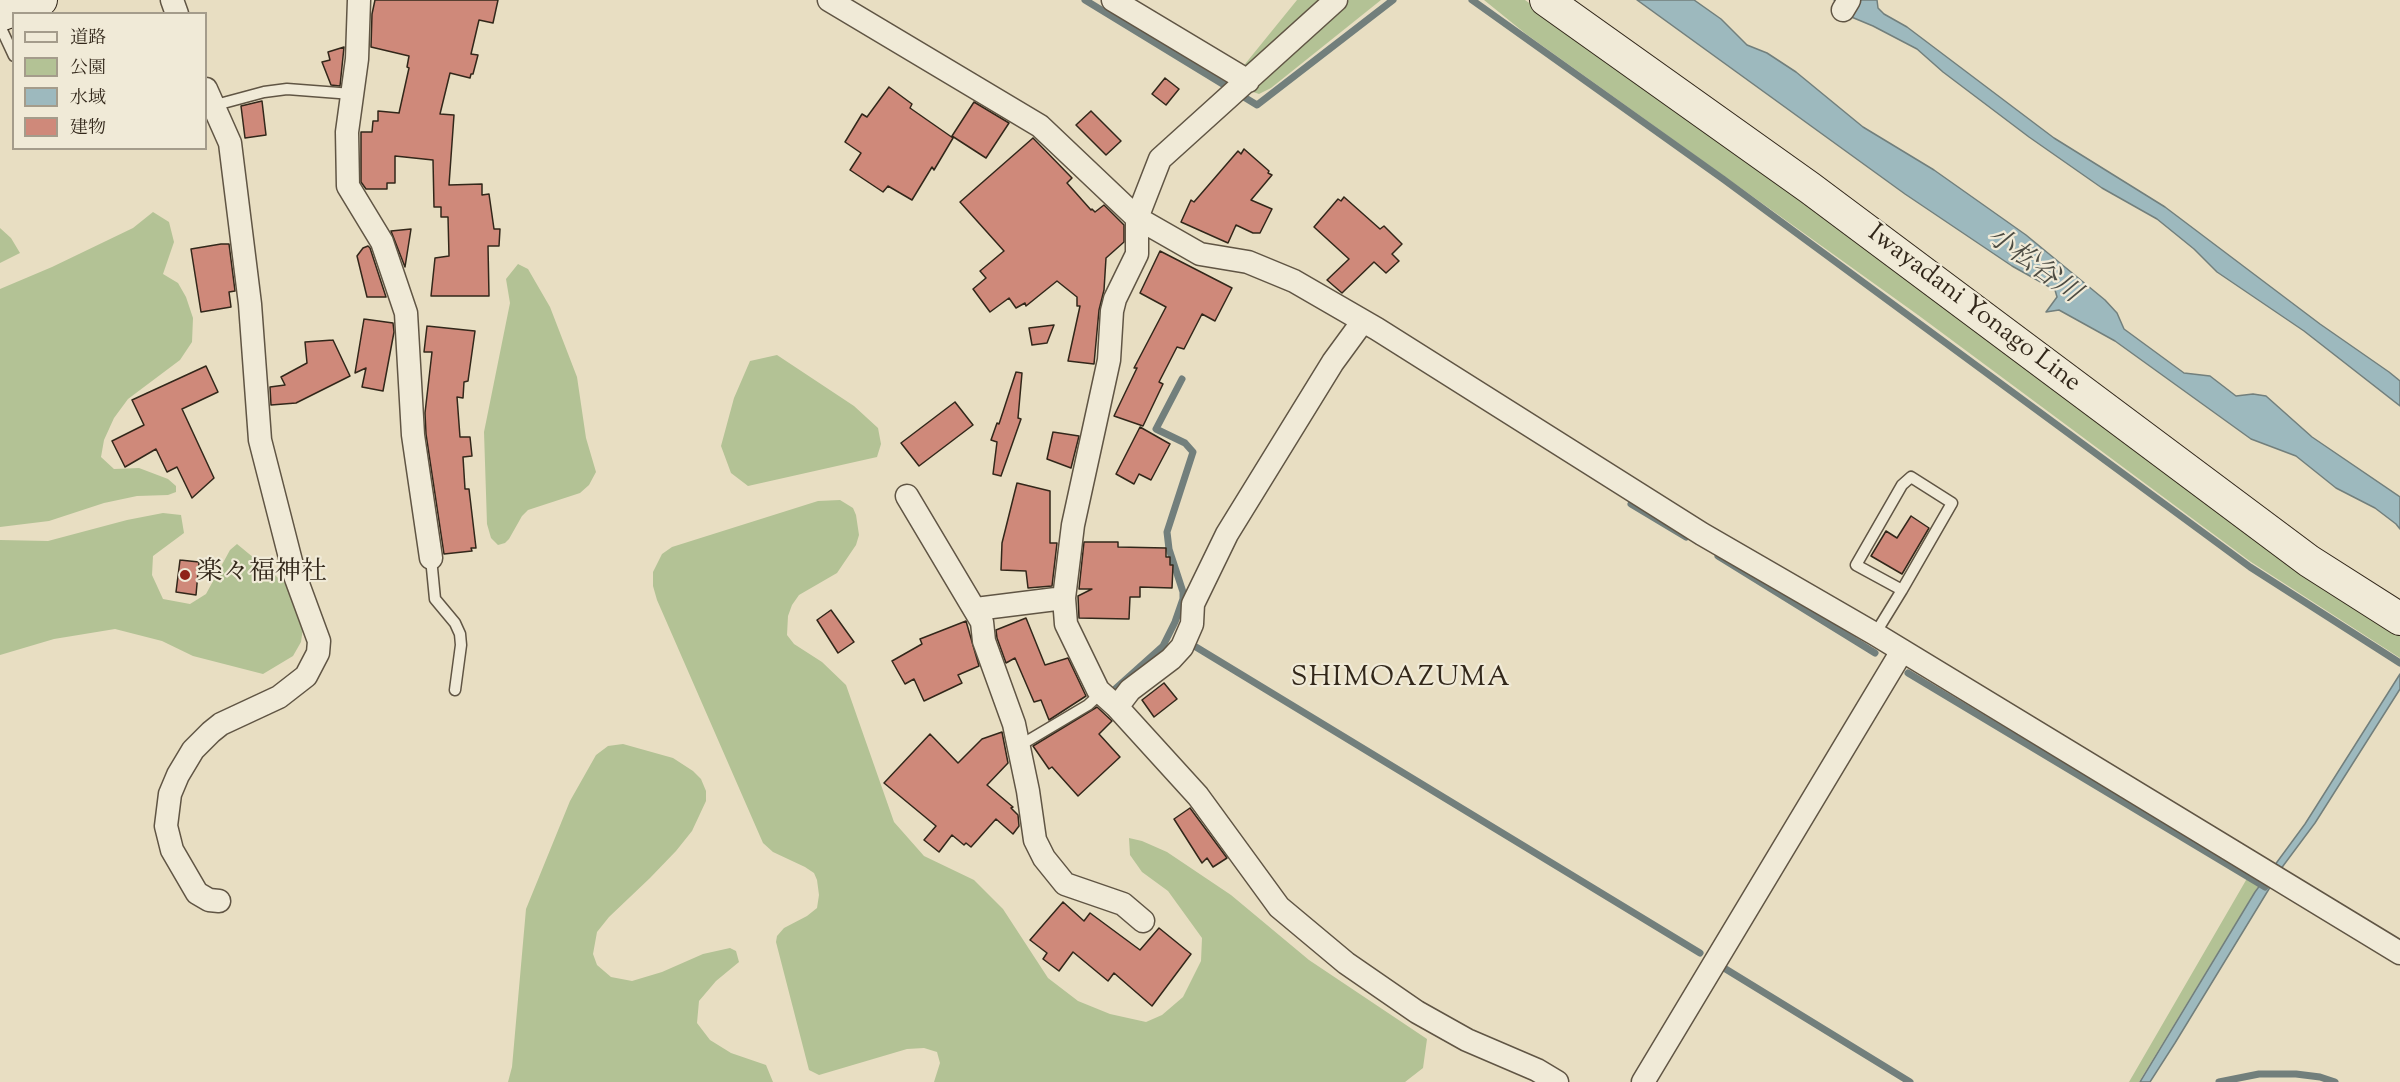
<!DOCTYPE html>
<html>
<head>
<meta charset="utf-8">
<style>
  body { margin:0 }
  #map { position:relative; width:2400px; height:1082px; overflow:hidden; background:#e8dec2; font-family:"Sorts Mill Goudy","Noto Serif JP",serif }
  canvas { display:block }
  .legend { position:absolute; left:12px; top:12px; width:195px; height:138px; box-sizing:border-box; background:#f0ead7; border:2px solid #a49c8b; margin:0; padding:8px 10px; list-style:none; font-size:18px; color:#32271a }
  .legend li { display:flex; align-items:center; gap:12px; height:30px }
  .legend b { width:30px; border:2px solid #a49c8b }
</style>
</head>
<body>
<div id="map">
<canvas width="2400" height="1082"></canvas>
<ul class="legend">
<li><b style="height:8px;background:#f0ead7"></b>道路</li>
<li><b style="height:16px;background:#b3c295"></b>公園</li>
<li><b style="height:16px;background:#9db9be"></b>水域</li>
<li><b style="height:16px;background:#cf897a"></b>建物</li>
</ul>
</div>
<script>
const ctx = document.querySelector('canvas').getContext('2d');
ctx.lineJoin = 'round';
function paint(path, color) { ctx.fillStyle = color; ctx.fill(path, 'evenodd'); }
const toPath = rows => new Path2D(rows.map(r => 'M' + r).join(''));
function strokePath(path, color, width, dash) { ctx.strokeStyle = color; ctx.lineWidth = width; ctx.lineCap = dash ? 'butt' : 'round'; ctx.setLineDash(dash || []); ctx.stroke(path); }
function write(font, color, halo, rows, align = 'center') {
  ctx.font = font + ' "Sorts Mill Goudy","Noto Serif JP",serif'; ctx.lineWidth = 4.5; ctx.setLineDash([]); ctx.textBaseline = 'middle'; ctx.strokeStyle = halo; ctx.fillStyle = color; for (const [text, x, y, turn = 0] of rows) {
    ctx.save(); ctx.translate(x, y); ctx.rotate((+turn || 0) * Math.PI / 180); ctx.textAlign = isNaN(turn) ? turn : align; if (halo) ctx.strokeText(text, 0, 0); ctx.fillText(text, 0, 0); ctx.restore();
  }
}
paint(toPath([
  [1297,0,1324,0,1254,67,1241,69],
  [1349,0,1381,0,1271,88,1259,94,1253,92],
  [1484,0,1525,0,2400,633,2400,658,2251,562,1918,315,1526,34],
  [153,212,169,222,174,242,163,274,178,283,186,297,193,318,192,342,180,360,128,399,114,418,104,440,101,457,114,469,139,468,168,479,176,486,176,492,168,495,137,496,104,503,49,521,0,527,0,289,52,267,133,228],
  [0,228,11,238,20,253,0,263],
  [518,264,528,269,550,307,577,377,586,438,596,472,589,485,580,493,528,510,522,516,509,539,505,543,498,545,491,538,487,524,484,432,510,303,506,279],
  [777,355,854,406,878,428,881,444,877,457,748,486,731,473,721,446,734,398,750,361],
  [840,500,853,508,856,515,859,535,856,545,837,573,799,595,792,605,788,616,787,635,794,644,822,662,846,685,894,822,924,856,974,880,1003,909,1048,978,1078,1001,1110,1014,1146,1022,1162,1015,1183,997,1201,961,1202,938,1168,891,1142,872,1130,855,1129,838,1142,841,1167,852,1231,895,1309,960,1427,1039,1423,1068,1405,1082,934,1082,940,1063,937,1052,924,1048,907,1049,819,1075,809,1070,776,942,777,936,784,928,807,916,817,908,819,895,817,880,814,873,805,867,773,852,763,843,657,600,653,586,653,572,662,554,672,547,818,501],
  [163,513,181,515,184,533,153,556,152,575,163,599,190,604,206,594,230,550,237,544,294,591,303,628,301,642,293,656,263,674,193,656,162,641,115,629,54,639,0,655,0,540,48,541,127,520],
  [623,744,673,758,693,771,701,779,706,791,706,801,692,831,676,851,650,878,609,917,597,932,593,954,597,965,611,977,632,981,662,972,703,954,730,948,736,951,739,962,716,981,699,1001,697,1023,710,1040,731,1053,766,1065,773,1082,508,1082,512,1067,526,909,570,801,596,755,608,746],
  [2249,875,2256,880,2262,880,2139,1082,2129,1082]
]), '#b3c295');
const water = toPath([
  [1637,0,1694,0,1721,19,1747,45,1767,53,1796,72,1863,127,1934,170,2026,235,2105,300,2117,313,2124,329,2184,373,2210,376,2236,396,2253,394,2266,396,2312,437,2400,497,2400,529,2396,524,2375,508,2336,488,2296,456,2251,439,2115,341,2059,310,2046,312,2057,297,2055,290,2012,266,1905,194,1637,0],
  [1834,0,1877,0,1878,8,1884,14,1907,27,2054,138,2165,207,2320,324,2389,372,2400,381,2400,406,2304,331,2217,272,2194,249,2157,219,2102,188,2029,137,1943,72,1917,49,1873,26,1849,16,1849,13,1834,0],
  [2400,674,2400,689,2315,823,2283,866,2175,1043,2150,1082,2140,1082,2255,892,2305,824,2400,674]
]);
paint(water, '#9db9be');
strokePath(water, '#727f7c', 1.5);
strokePath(toPath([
  [1085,0,1257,105,1393,0],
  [1472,0,1723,179,2250,567,2400,663],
  [1631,504,1686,537],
  [1718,556,1875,653],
  [1191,644,1700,953],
  [1908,673,2265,887],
  [1115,689,1163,646,1175,622,1183,599,1183,592,1169,549,1167,532,1193,452,1185,443,1156,429,1182,379],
  [1724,968,1910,1082],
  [2219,1082,2259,1074,2296,1074,2320,1077,2335,1082]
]), '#727f7c', 7);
const building = toPath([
  [375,0,498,0,493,23,479,20,471,54,478,55,473,74,471,74,470,78,450,73,440,114,454,115,449,185,482,184,482,195,489,194,494,229,500,229,499,246,488,246,489,296,431,296,435,258,449,256,448,217,441,217,441,207,434,207,433,160,395,156,395,183,387,183,387,189,366,189,361,182,361,132,372,132,373,121,378,121,378,111,399,113,409,68,407,67,409,56,371,47,372,14,375,0],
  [344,47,340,86,331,85,322,62,330,60,328,52,344,47],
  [1165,78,1179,89,1166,105,1152,94,1165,78],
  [889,87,912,104,910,108,953,138,934,170,932,167,912,200,888,186,883,192,850,170,861,153,845,142,862,114,867,117,889,87],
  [262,101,266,135,245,138,241,106,262,101],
  [974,102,1009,123,986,158,952,136,974,102],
  [1091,111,1121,141,1106,155,1076,125,1091,111],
  [1033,138,1072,178,1067,183,1091,210,1092,209,1095,212,1104,205,1124,225,1124,242,1106,258,1104,290,1099,310,1094,364,1068,361,1080,306,1077,306,1077,297,1057,281,1026,306,1025,303,1016,308,1009,298,990,312,973,289,986,278,980,271,1004,251,960,202,1033,138],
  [1244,149,1269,171,1268,173,1272,175,1251,200,1272,209,1260,233,1253,233,1236,225,1228,243,1181,222,1191,200,1194,202,1238,151,1241,154,1244,149],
  [1344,197,1380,229,1384,226,1402,244,1392,254,1399,261,1386,273,1374,262,1342,293,1327,280,1349,259,1314,227,1338,199,1341,201,1344,197],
  [411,229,405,267,391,231,411,229],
  [221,244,229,244,235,291,229,292,231,307,201,312,191,249,221,244],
  [368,246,370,248,386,297,367,297,357,256,363,248,368,246],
  [1160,251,1232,288,1215,321,1202,314,1184,349,1177,347,1159,382,1163,384,1143,426,1114,416,1137,368,1134,368,1166,307,1140,293,1160,251],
  [364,319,393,323,394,332,383,391,362,387,366,368,355,373,364,319],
  [1054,325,1047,343,1032,345,1029,328,1054,325],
  [427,326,475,331,468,381,464,382,463,398,457,397,460,437,470,437,472,456,463,457,465,489,469,489,476,548,471,548,472,551,444,554,426,434,425,413,432,352,424,352,427,326],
  [333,340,350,376,296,403,271,405,270,387,285,385,281,377,307,363,305,342,333,340],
  [206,366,218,392,182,409,214,478,192,498,177,467,167,472,156,449,125,467,112,441,144,425,132,400,206,366],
  [1016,372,1022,373,1018,418,1021,419,1001,476,993,474,997,442,991,440,997,423,999,424,1016,372],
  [955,402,973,425,919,466,901,443,955,402],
  [1140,427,1170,444,1151,480,1139,474,1134,484,1116,474,1140,427],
  [1053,432,1079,436,1071,468,1047,459,1053,432],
  [1017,483,1050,491,1050,543,1057,543,1052,586,1028,588,1026,571,1001,570,1002,543,1017,483],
  [1911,516,1929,528,1902,574,1871,556,1886,531,1897,538,1911,516],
  [1084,542,1118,542,1118,547,1166,548,1166,557,1170,557,1170,565,1173,565,1172,588,1140,587,1140,597,1130,597,1129,619,1079,618,1078,596,1092,589,1079,589,1084,542],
  [180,560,199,562,196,595,176,592,180,560],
  [831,610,854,642,838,653,817,620,831,610],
  [1026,618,1045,665,1068,658,1086,696,1049,720,1041,700,1034,702,1015,658,1006,663,997,638,996,630,1026,618],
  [966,621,979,666,958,675,962,683,924,701,914,679,905,684,892,661,922,644,920,639,966,621],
  [1164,683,1177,699,1154,717,1142,700,1164,683],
  [1097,707,1112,721,1099,734,1120,757,1078,796,1052,767,1049,769,1033,746,1097,707],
  [1002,732,1008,763,987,785,1013,807,1011,808,1018,815,1019,826,1013,834,996,819,971,847,966,843,964,845,952,835,939,852,924,840,936,826,884,783,930,734,958,763,982,739,1002,732],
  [1190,808,1227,858,1213,867,1207,858,1202,863,1174,819,1190,808],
  [1063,902,1084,921,1090,913,1140,950,1159,928,1191,954,1152,1006,1114,973,1108,981,1073,952,1059,971,1043,959,1047,953,1030,940,1063,902]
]);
paint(building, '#cf897a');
strokePath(building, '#32271a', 1.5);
const service = toPath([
  [0,26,14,56],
  [212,106,264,92,287,89,352,94],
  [431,558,435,599,455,623,460,634,461,645,455,690],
  [1875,634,1902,590,1952,503,1911,477,1902,485,1856,565,1902,590],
  [1019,746,1088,705,1101,693]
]);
const minor = toPath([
  [172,0,177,14],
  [359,0,357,59,347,132,348,186,382,242,406,313,413,435,431,558],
  [829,0,1040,126,1137,218,1200,254,1248,262,1294,281,1377,329,1702,534,1875,634,2400,953],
  [1113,0,1248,81],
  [1336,0,1160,159,1137,218,1137,254,1115,299,1112,311,1109,360,1073,525,1064,598,1066,624,1098,690,1117,707,1198,796,1279,907,1346,963,1417,1012,1467,1040,1537,1070,1557,1082],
  [1843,10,1849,0],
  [206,89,230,143,250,304,260,440,294,573,319,641,318,653,306,676,279,697,221,724,211,732,193,750,178,775,170,794,166,826,172,850,197,893,209,900,219,901],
  [907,496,982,622,984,641,1014,724,1028,791,1035,840,1044,858,1065,884,1123,904,1143,921],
  [976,609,1064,598],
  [1117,707,1130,690,1171,659,1182,647,1192,624,1193,604,1227,534,1333,362,1363,321],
  [1643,1082,1902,651]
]);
const secondary = toPath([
  [1546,0,1810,188,2309,561,2400,619],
  [0,15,41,0]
]);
strokePath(service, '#605544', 13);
strokePath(minor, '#605544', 25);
strokePath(secondary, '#32271a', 34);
strokePath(service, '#f0ead7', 10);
strokePath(minor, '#f0ead7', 22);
strokePath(secondary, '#f0ead7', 32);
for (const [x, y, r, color] of [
  [185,575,6,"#8f2418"]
]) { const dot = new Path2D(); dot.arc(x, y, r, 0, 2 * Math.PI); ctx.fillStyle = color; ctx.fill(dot); strokePath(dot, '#f0ead7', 2); }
write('26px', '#32271a', '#f0ead7', [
  ["Iwayadani Yonago Line",1973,310,37]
]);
write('26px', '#32271a', '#f0ead7', [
  ["楽々福神社",197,575]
], 'left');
write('italic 27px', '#4d4c43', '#f0ead7', [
  ["小松谷川",2032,267,36]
]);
ctx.letterSpacing = '1.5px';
write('28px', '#32271a', '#f0ead7', [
  ["SHIMOAZUMA",1401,680]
]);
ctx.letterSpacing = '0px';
</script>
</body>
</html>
